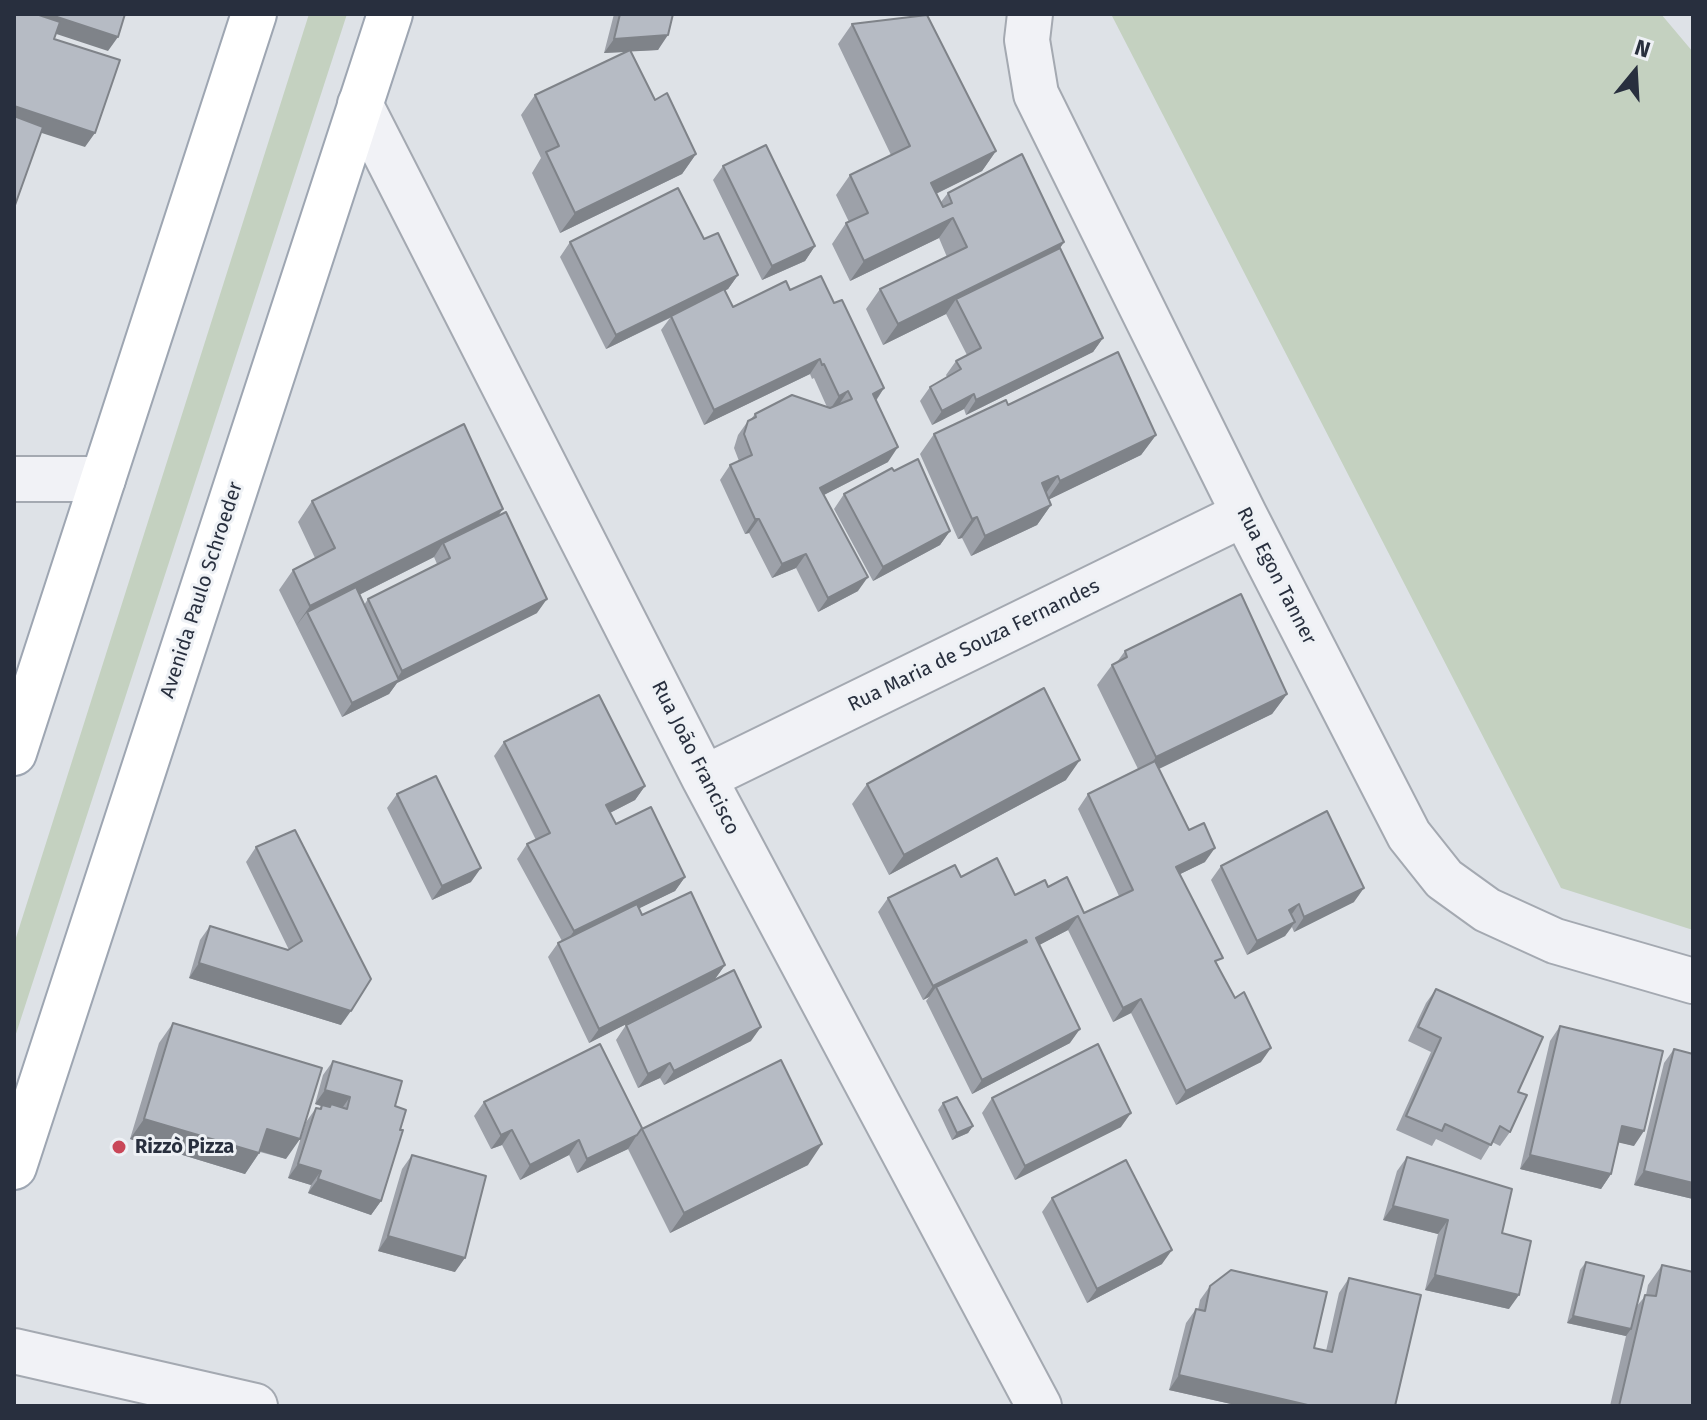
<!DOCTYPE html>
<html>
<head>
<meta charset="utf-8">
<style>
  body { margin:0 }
  #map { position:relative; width:1707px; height:1420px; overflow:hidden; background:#dee2e7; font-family:"Fira Sans",sans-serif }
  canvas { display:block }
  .frame { position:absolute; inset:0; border:16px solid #282f3e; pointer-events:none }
  .north { position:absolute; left:1595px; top:32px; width:80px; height:80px; -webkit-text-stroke:6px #eef1f5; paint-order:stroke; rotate:18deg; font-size:22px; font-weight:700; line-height:32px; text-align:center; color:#282f3e }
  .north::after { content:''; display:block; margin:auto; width:28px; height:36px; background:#282f3e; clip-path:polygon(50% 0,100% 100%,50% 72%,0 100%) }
</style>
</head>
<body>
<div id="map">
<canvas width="1707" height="1420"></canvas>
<div class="frame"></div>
<div class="north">N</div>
</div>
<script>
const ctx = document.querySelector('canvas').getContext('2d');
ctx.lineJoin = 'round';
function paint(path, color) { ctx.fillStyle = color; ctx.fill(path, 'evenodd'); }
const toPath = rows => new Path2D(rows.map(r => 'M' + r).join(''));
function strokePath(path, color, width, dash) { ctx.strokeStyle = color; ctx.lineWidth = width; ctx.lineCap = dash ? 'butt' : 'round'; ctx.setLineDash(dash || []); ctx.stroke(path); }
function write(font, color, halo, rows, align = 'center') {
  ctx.font = font + ' "Fira Sans",sans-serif'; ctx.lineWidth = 6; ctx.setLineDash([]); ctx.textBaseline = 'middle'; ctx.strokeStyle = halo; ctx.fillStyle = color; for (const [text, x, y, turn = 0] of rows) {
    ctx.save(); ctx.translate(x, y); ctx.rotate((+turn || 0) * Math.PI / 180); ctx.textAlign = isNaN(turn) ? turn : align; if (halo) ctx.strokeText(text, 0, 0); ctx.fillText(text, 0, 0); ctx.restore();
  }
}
paint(toPath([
  [309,14,347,14,14,1040,14,944],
  [1111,14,1661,14,1693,52,1693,930,1561,888]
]), '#c4d1c0');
const minor = toPath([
  [1030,14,1027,40,1036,94,1244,514,1409,835,1444,879,1487,910,1555,941,1693,981],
  [360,104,704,778,1039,1406],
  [14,479,103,479],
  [704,778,1244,514],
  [14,1351,255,1406]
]);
const major = toPath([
  [14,753,254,14],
  [14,1167,390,14]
]);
strokePath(minor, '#a4a9b1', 48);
strokePath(major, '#9ea6b2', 48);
strokePath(minor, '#f1f2f6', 44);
strokePath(major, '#fff', 44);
paint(toPath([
  [614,14,673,14,658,50,631,51,655,100,696,154,682,174,560,233,532,173,541,158,521,115,535,95,626,52,604,53],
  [852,24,996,151,982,171,936,194,941,202,948,193,1064,242,1060,248,1103,338,1093,352,966,415,964,409,932,425,920,401,930,387,947,377,946,375,956,361,967,355,946,314,883,345,866,309,880,289,947,257,939,238,850,281,832,244,846,223,849,222,836,195,850,175,891,155,838,44],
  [723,166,815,246,805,261,762,280,713,180],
  [704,239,738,275,728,289,725,291,733,307,790,290,834,303,884,388,876,401,888,462,824,495,858,591,818,612,796,568,772,578,749,533,745,534,720,480,730,465,739,461,734,448,738,435,748,421,751,419,755,414,827,407,814,378,812,379,810,374,704,425,661,330,670,318,606,349,560,257,570,242],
  [1008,405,1156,435,1141,455,1049,499,1051,505,1037,525,971,556,962,538,958,539,920,454,934,434],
  [844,494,950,531,940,545,873,581,834,509],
  [312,501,499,515,537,613,397,683,389,694,342,717,279,590,293,570,315,558,298,522],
  [434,557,437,564,368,599,364,605,359,595],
  [1125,651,1287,694,1272,714,1159,769,1205,862,1180,874,1218,965,1261,1062,1176,1105,1131,1013,1113,1022,1068,930,1039,945,1070,1043,972,1094,926,1001,929,997,923,1000,878,912,888,898,961,877,1015,895,1048,887,1084,913,1119,896,1078,809,1088,794,1138,769,1097,685,1112,665,1117,662],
  [504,742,645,786,635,800,610,813,616,824,685,877,675,891,639,908,642,915,725,965,715,979,589,1043,548,957,558,943,562,941,517,859,527,844,536,840,494,756],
  [1066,780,889,875,852,804,867,784],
  [397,794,471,882,432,900,387,808],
  [295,830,341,1025,189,978,200,940,210,926,289,950,246,862,256,847],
  [1221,866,1354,902,1294,932,1292,927,1285,936,1247,955,1211,880],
  [1436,989,1518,1092,1510,1132,1500,1146,1492,1142,1481,1160,1436,1139,1432,1146,1396,1130,1431,1052,1408,1041,1426,1003],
  [173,1023,286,1159,260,1152,245,1174,130,1139,159,1043],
  [626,1025,751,1041,664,1085,660,1078,638,1088,616,1040],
  [1560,1026,1634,1146,1619,1142,1611,1174,1601,1189,1520,1169,1550,1041],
  [1674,1049,1693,1199,1634,1185,1664,1063],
  [333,1061,395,1106,400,1130,381,1201,371,1215,308,1193,311,1185,288,1178,306,1122,316,1108,319,1109,321,1106,315,1104,323,1075],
  [992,1098,1121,1127,1015,1180,982,1113],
  [484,1102,642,1128,808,1165,670,1233,628,1149,577,1173,569,1155,520,1180,502,1145,491,1149,474,1116],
  [943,1103,973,1126,968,1133,952,1140,938,1110],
  [412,1155,455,1272,378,1251,402,1169],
  [1407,1157,1502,1233,1509,1309,1425,1290,1438,1234,1383,1220,1397,1171],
  [1052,1198,1162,1264,1087,1303,1042,1212],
  [1586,1262,1636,1307,1646,1295,1648,1285,1662,1265,1693,1406,1610,1406,1626,1336,1567,1323,1580,1270],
  [1349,1278,1395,1406,1240,1406,1169,1390,1186,1323,1196,1309,1198,1310,1200,1300,1210,1286,1314,1348,1326,1351,1339,1293]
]), '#9da1a9');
paint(toPath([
  [22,14,48,14,118,37,108,51,17,21],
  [668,35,658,50,604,53,614,39],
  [14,106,95,133,85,147,14,124],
  [996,151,982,171,917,203,931,183],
  [696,154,682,174,560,233,575,213],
  [953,218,939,238,850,281,864,261],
  [1064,242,1050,263,956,299,946,314,883,345,898,324],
  [815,246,805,261,762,280,772,266],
  [738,275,728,289,606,349,616,335],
  [1103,338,1093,352,966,415,976,400],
  [820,359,810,374,704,425,714,410],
  [884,388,874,403,873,394],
  [848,391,838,406,829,411,839,396],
  [974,394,964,409,932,425,942,411],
  [1156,435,1141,455,1046,501,1060,481],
  [898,447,888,462,810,502,820,488],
  [1058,476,1044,496,1042,483],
  [1051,505,1037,525,971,556,985,536],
  [503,509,489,529,443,543,434,557,311,619,307,612,296,626,310,606],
  [977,517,962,538,958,539,972,519],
  [755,519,759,519,749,533,745,534],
  [950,531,940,545,873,581,883,567],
  [806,554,796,568,772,578,782,564],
  [868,577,858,591,818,612,828,598],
  [547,599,537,613,397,683,389,694,342,717,352,703,394,683,402,671],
  [1287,694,1272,714,1142,777,1156,757],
  [1080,760,1066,780,889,875,904,855],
  [645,786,635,800,596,820,606,805],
  [1215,848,1205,862,1166,881,1176,867],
  [481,868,471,882,432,900,442,886],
  [685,877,675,891,564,945,574,931],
  [1364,888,1354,902,1294,932,1304,917],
  [1299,904,1289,918,1289,910],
  [1078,916,1068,930,1026,952,1036,938],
  [1295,922,1285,936,1247,955,1257,941],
  [1026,940,1016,954,936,987,929,997,923,1000,933,986],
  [199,963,351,1011,341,1025,189,978],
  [725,965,715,979,589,1043,599,1029],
  [1141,999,1131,1013,1113,1022,1123,1008],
  [761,1027,751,1041,664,1085,674,1071],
  [1080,1029,1070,1043,972,1094,982,1080],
  [1271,1048,1261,1062,1176,1105,1186,1091],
  [670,1063,660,1078,638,1088,648,1074],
  [325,1090,350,1097,340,1111,331,1104,328,1108,315,1104],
  [1131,1113,1121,1127,1015,1180,1025,1166],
  [144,1119,259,1153,245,1174,130,1139],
  [973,1126,968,1133,952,1140,957,1133],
  [1622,1126,1644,1131,1634,1146,1612,1141],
  [267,1129,300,1139,286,1159,253,1149],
  [512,1130,502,1145,491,1149,501,1135],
  [637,1135,628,1149,577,1173,587,1159],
  [579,1140,569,1155,520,1180,530,1165],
  [822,1144,808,1165,670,1233,684,1213],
  [1530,1155,1611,1174,1601,1189,1520,1169],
  [298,1164,321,1171,311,1185,288,1178],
  [1644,1171,1693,1183,1693,1199,1634,1185],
  [318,1179,381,1201,371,1215,308,1193],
  [1393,1206,1448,1220,1438,1234,1383,1220],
  [388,1236,465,1258,455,1272,378,1251],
  [1172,1250,1162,1264,1087,1303,1097,1289],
  [1435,1275,1519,1295,1509,1309,1425,1290],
  [1573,1316,1631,1329,1626,1336,1567,1323],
  [1179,1375,1312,1406,1240,1406,1169,1390]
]), '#7f8389');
const building = toPath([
  [14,14,36,14,60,22,54,39,120,60,95,133,14,106,14,14],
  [48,14,125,14,118,37,48,14],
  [620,14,673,14,668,35,614,39,620,14],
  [927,15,996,151,931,183,943,207,952,203,948,193,1022,154,1064,242,898,324,880,289,967,247,953,218,864,261,846,223,868,213,850,175,910,146,852,24,927,15],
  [630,50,655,100,667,93,696,154,575,213,546,152,559,146,535,95,630,50],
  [14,116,43,127,14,208,14,116],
  [766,145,815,246,772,266,723,166,766,145],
  [678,188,704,239,718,233,738,275,616,335,570,242,678,188],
  [1060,248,1103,338,976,400,974,394,942,411,930,387,961,369,956,361,981,348,956,299,1060,248],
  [821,276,834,303,842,300,884,388,873,394,898,447,820,488,868,577,828,598,806,554,782,564,759,519,755,519,730,465,752,455,744,434,748,421,756,417,755,414,792,395,830,408,852,399,848,391,839,396,824,364,822,365,820,359,714,410,671,316,724,289,733,307,786,281,790,290,821,276],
  [1118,352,1156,435,1060,481,1058,476,1042,483,1051,505,985,536,977,517,972,519,934,434,1006,400,1008,405,1118,352],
  [464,424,503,509,310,606,293,570,335,548,312,501,464,424],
  [918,459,950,531,883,567,844,494,892,468,894,471,918,459],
  [506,512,547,599,402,671,368,599,450,558,443,543,506,512],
  [356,587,399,680,352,703,307,612,356,587],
  [1241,594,1287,694,1156,757,1112,665,1127,657,1125,651,1241,594],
  [1044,688,1080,760,904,855,867,784,1044,688],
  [599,695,645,786,606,805,616,824,651,807,685,877,574,931,527,844,550,833,504,742,599,695],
  [1155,761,1189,830,1204,823,1215,848,1176,867,1223,958,1215,961,1235,998,1244,992,1271,1048,1186,1091,1141,999,1123,1008,1078,916,1036,938,1080,1029,982,1080,936,987,1027,942,1026,940,933,986,888,898,955,865,961,877,997,858,1015,895,1045,880,1048,887,1067,877,1084,913,1133,890,1088,794,1155,761],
  [436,776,481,868,442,886,397,794,436,776],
  [1327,811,1364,888,1304,917,1299,904,1289,910,1295,922,1257,941,1221,866,1327,811],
  [295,830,371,979,351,1011,199,963,210,926,288,950,302,941,256,847,295,830],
  [691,892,725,965,599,1029,558,943,637,904,642,915,691,892],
  [734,970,761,1027,674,1071,670,1063,648,1074,626,1025,734,970],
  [1436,989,1543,1037,1518,1092,1527,1095,1510,1132,1500,1126,1491,1145,1445,1124,1442,1131,1406,1116,1441,1038,1418,1027,1436,989],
  [173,1023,322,1068,300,1139,267,1129,259,1153,144,1119,173,1023],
  [1560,1026,1663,1051,1644,1131,1622,1126,1611,1174,1530,1155,1560,1026],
  [600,1044,642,1128,637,1135,587,1159,579,1140,530,1165,512,1130,501,1135,484,1102,600,1044],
  [1098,1044,1131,1113,1025,1166,992,1098,1098,1044],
  [1674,1049,1693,1054,1693,1183,1644,1171,1674,1049],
  [781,1060,822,1144,684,1213,642,1129,781,1060],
  [333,1061,402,1081,395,1106,406,1110,400,1130,403,1130,381,1201,318,1179,321,1171,298,1164,316,1108,321,1109,322,1105,330,1107,331,1104,347,1109,350,1097,325,1090,333,1061],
  [957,1097,973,1126,957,1133,943,1103,957,1097],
  [412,1155,486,1176,465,1258,388,1236,412,1155],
  [1407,1157,1512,1189,1502,1233,1531,1241,1519,1295,1435,1275,1448,1220,1393,1206,1407,1157],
  [1126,1160,1172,1250,1097,1289,1052,1198,1126,1160],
  [1586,1262,1644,1276,1631,1329,1573,1316,1586,1262],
  [1662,1265,1693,1272,1693,1406,1619,1406,1645,1295,1656,1296,1662,1265],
  [1231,1270,1327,1292,1314,1348,1332,1352,1349,1278,1421,1295,1395,1406,1312,1406,1179,1375,1196,1309,1205,1311,1210,1286,1231,1270]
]);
paint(building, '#b6bbc4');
strokePath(building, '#7f8389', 2);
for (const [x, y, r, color] of [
  [119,1147,8,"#c94758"]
]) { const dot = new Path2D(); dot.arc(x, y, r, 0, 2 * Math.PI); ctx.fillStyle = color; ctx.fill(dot); strokePath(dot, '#eef1f5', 3); }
write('20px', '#282f3e', '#eef1f5', [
  ["Rua Egon Tanner",1276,576,63],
  ["Avenida Paulo Schroeder",202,590,-72],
  ["Rua Maria de Souza Fernandes",974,646,-26],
  ["Rua João Francisco",695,758,63]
]);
write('bold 20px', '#282f3e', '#eef1f5', [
  ["Rizzò Pizza",135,1147]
], 'left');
</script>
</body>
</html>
